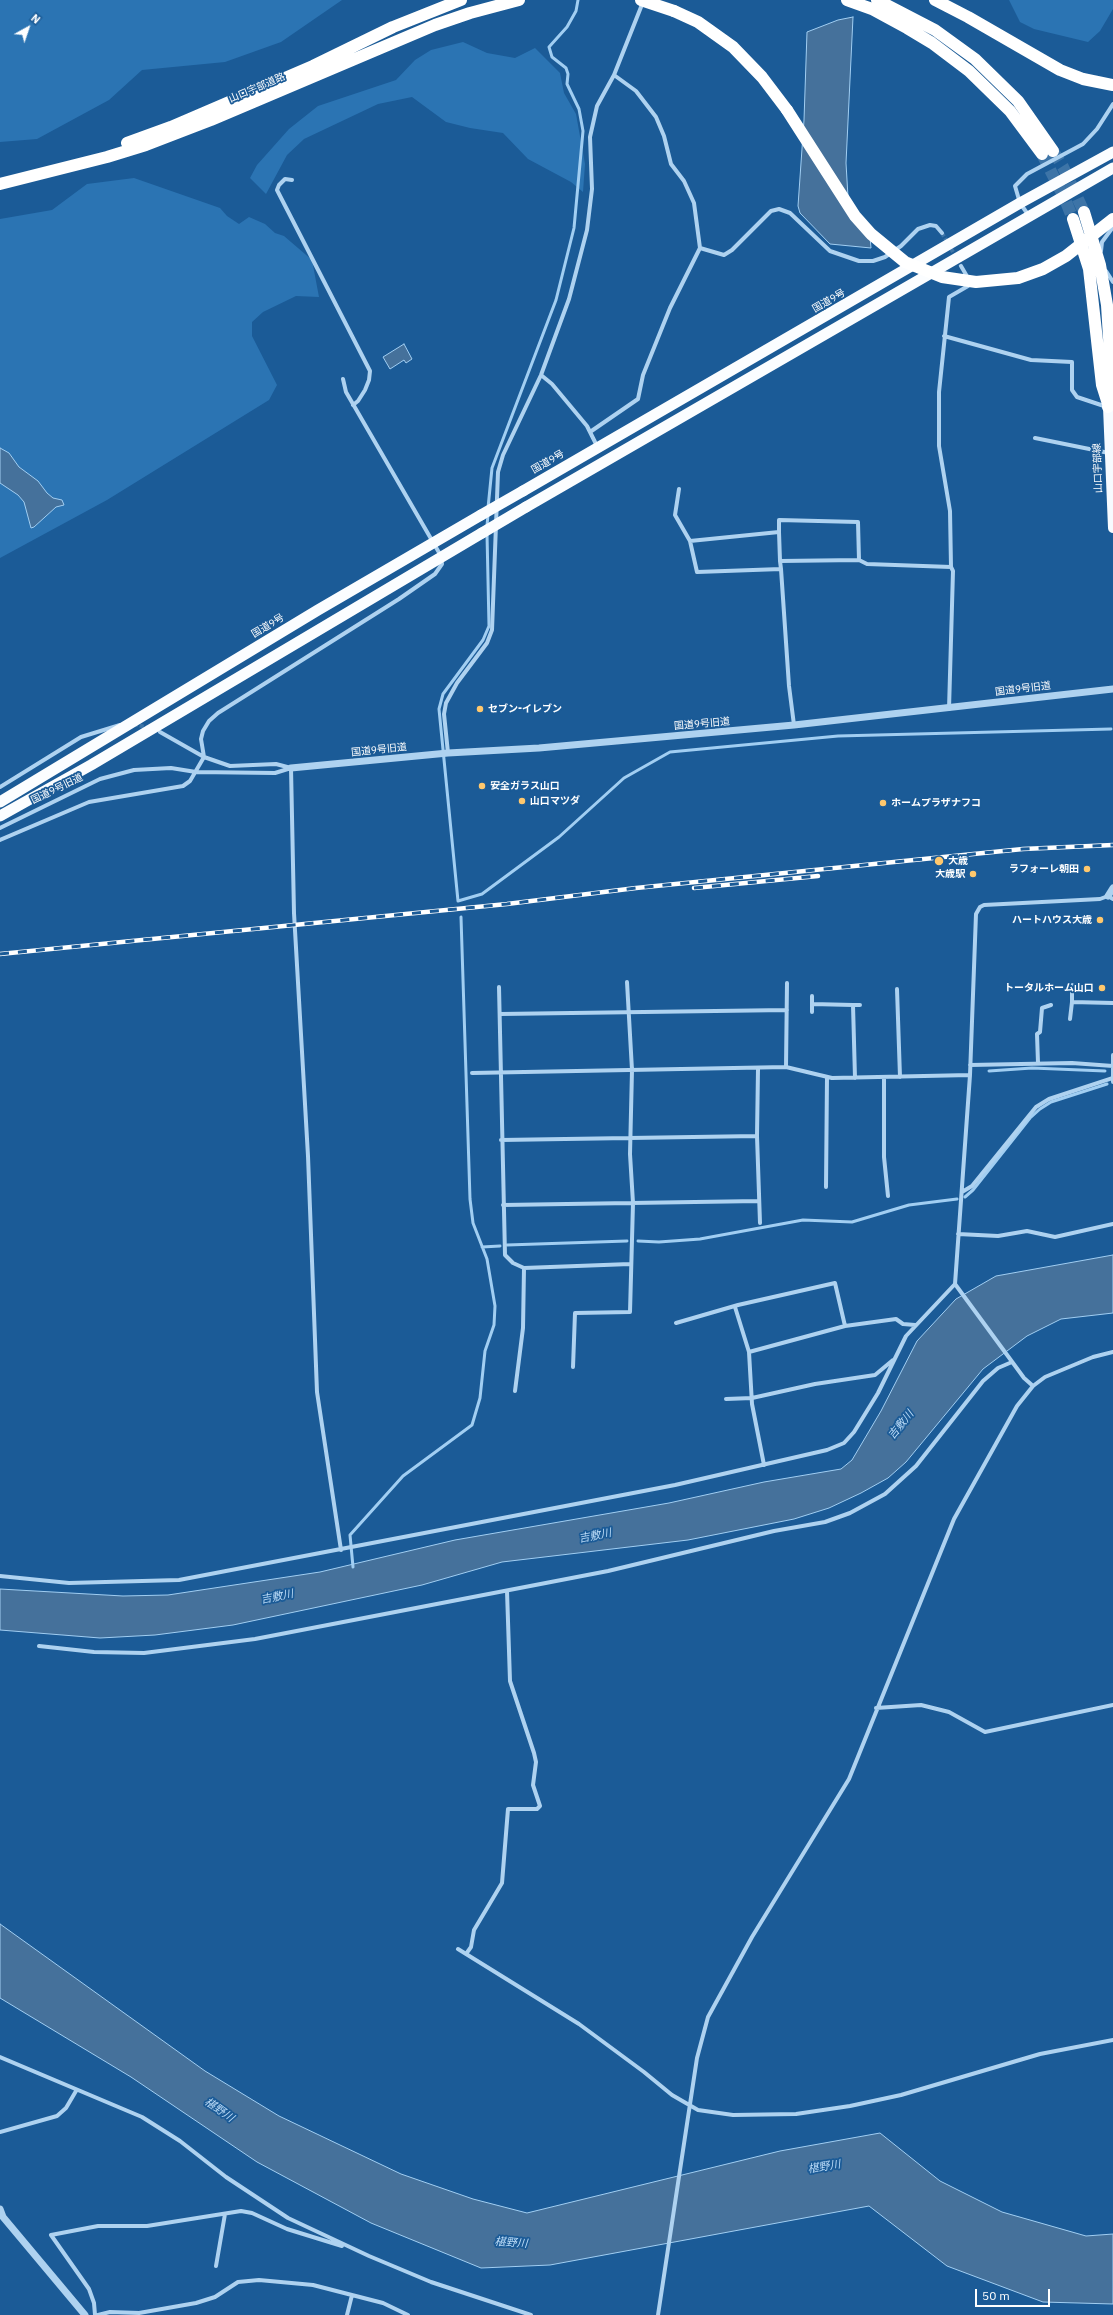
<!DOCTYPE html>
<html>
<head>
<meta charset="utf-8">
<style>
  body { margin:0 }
  #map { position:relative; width:1113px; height:2315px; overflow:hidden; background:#1b5b97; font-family:"IBM Plex Sans",sans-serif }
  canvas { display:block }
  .north { position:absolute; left:8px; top:8px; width:40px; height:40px; -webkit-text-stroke:3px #1b5b97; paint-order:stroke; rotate:40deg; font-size:11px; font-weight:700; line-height:16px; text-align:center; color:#fff }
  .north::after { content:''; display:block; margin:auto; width:14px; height:18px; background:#fff; clip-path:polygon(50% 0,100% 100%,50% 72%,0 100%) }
  .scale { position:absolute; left:975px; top:2289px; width:75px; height:18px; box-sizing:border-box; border:2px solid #fff; border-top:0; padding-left:5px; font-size:12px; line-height:14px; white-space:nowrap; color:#fff; -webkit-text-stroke:3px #1b5b97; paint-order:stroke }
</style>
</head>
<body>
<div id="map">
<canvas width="1113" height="2315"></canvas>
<div class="north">N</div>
<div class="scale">50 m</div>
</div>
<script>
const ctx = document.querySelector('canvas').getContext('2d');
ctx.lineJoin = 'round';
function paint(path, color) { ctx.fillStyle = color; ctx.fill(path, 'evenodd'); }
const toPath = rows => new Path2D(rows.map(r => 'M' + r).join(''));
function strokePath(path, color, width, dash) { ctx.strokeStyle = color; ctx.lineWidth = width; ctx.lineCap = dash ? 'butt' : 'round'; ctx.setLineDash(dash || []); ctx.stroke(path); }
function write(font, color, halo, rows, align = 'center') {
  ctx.font = font + ' "IBM Plex Sans","Noto Sans JP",sans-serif'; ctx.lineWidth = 3.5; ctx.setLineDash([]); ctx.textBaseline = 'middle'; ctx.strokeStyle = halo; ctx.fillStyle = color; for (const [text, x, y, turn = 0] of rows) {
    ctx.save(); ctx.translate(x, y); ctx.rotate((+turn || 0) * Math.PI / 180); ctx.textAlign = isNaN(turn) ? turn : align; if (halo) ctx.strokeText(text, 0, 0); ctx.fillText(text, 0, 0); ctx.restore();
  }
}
paint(toPath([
  [0,0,342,0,281,42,225,62,142,70,109,100,37,139,0,142],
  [1009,0,1113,0,1113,9,1100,31,1088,42,1034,29,1020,22],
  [463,42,487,53,515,58,535,48,560,73,564,93,576,114,585,164,583,192,571,182,528,159,503,133,470,128,446,122,412,97,378,104,304,139,287,155,266,194,250,178,257,165,289,129,318,106,396,80,415,60,431,50],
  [134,178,220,208,227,216,239,224,249,217,265,224,275,233,284,236,312,260,319,297,296,296,263,312,252,322,252,336,277,385,269,400,107,500,0,558,0,219,52,210,87,184]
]), '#2b74b3');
const water = toPath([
  [853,17,846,163,849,214,870,237,871,248,830,244,800,213,798,206,804,120,807,32,838,20,853,17],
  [404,344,412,359,406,363,404,360,390,369,383,357,404,344],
  [0,448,9,453,19,467,38,481,47,493,53,498,62,500,64,505,56,507,34,527,31,528,24,502,18,495,0,483,0,448],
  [1113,1255,1113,1313,1061,1319,1027,1336,983,1369,906,1462,888,1478,861,1493,829,1508,794,1519,688,1540,502,1562,422,1585,233,1625,155,1635,100,1638,0,1630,0,1589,123,1596,168,1595,320,1572,455,1540,669,1503,764,1482,841,1469,852,1460,881,1411,917,1341,956,1299,996,1276,1113,1255],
  [0,1924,205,2071,279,2116,401,2174,473,2199,527,2213,780,2151,880,2133,940,2181,1002,2212,1086,2236,1113,2234,1113,2304,1043,2302,947,2266,869,2206,550,2265,481,2268,371,2223,257,2162,131,2077,0,1998,0,1924]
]);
paint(water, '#45719b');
strokePath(water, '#a1cef2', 1);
strokePath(toPath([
  [488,508,492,468,556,300,574,228,583,131,579,109,567,84,568,74,566,68,552,57,549,47,567,27,576,11,578,0],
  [487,526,488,514],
  [487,534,489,626,483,640,443,694,439,709,458,901,482,894,559,837,624,778,670,752,838,736,1111,729],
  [989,1071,1032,1068,1105,1071],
  [965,1197,973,1190,1030,1118,1040,1109,1051,1102,1107,1084],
  [638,1241,659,1242,700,1239,803,1220,852,1222,909,1205,957,1199],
  [507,1245,627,1241],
  [482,1247,500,1246],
  [353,1567,350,1535,403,1476,472,1425,480,1398,485,1351,494,1325,495,1306,487,1259,473,1223,470,1199,461,917]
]), '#a1cef2', 3);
strokePath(toPath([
  [942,233,961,266],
  [134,724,149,728]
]), '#3d74a7', 4, [4, 2]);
strokePath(toPath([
  [1053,151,1063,167,1084,212],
  [1042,154,1064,197,1073,219]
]), '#3d74a7', 12, [12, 6]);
strokePath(toPath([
  [292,180,285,179,279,185,277,190,370,371,369,380,365,390,358,401,353,405],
  [1029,216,1020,203,1015,186,1027,174,1083,144,1097,129,1113,104],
  [700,248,724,255,732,250,771,211,779,209,790,213,830,251,859,261,873,261,885,257,901,246,918,229,930,225,936,226,942,233],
  [1101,251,1102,242,1113,227],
  [1106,271,1113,282],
  [944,336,1031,360,1072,362,1072,390,1077,397,1107,407],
  [541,375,552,384,587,426,597,446],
  [590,432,638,399,643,375,670,308,700,248,694,203,684,181,671,164,664,136,656,117,636,91,614,75],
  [1035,438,1109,453],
  [679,489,675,515,690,541,697,572,781,569,789,686,794,725],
  [690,541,779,532],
  [859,560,867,564,951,567],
  [780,561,859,560,858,522,779,520,779,532,780,561,781,569],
  [949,709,953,571,951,567,950,511,939,446,939,392,949,297,968,286,968,278,961,266],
  [160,732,204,757,230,766,276,764,291,768],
  [448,753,444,714,446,703,457,683,487,643,492,630,498,472,503,455,541,375,569,299,587,230,592,189,590,137,597,106,614,75,643,2],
  [291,768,294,913,308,1156,317,1392,341,1550],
  [0,787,81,737,120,725],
  [0,828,100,779,134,770,171,768,196,772,275,773,291,768],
  [0,840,89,802,183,786,190,781,204,757,201,739,203,731,209,721,218,713,399,599,435,574,442,564,441,556,346,392,343,379],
  [1072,985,1072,1002,1113,1003],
  [499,987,505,1255,513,1263,524,1268,523,1328,515,1391],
  [897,989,900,1077],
  [812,996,812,1004,853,1005],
  [812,1012,812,1004],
  [500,1014,787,1010],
  [1070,1019,1072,1002],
  [1113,1055,1113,1082],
  [1038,1063,1037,1034,1040,1032,1042,1008,1051,1005],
  [970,1065,1072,1063,1113,1066],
  [786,1067,787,983],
  [758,1069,757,1136,760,1223],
  [472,1073,786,1067,832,1078,970,1075],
  [884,1077,884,1157,888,1196],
  [855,1078,853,1005,860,1005],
  [501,1140,757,1136],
  [826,1187,827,1077],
  [962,1192,972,1186,1036,1107,1049,1099,1113,1078],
  [503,1205,759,1201],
  [958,1234,998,1236,1027,1231,1055,1237,1113,1224],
  [524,1268,630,1264],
  [735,1307,749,1352],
  [676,1323,738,1305,835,1283,845,1326],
  [573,1367,575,1313,630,1312,633,1203,630,1154,632,1070,627,982],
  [1033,1386,1024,1378,955,1284,970,1075,976,914,980,907,984,905,1100,899,1108,896,1113,899],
  [726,1399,752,1398,815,1384,875,1375,893,1360],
  [764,1465,752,1404,749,1352,845,1326,896,1319,903,1324,915,1325],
  [0,1576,69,1583,179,1580,675,1485,827,1450,844,1443,854,1432,878,1393,906,1336,955,1284],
  [39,1646,94,1652,144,1653,255,1639,608,1571,774,1531,825,1522,850,1513,885,1494,916,1466,983,1381,998,1368,1012,1362],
  [876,1708,921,1705,949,1712,985,1732,1113,1705],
  [458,1949,579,2024,644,2072,672,2095,698,2110,733,2115,796,2114,850,2106,901,2095,1040,2054,1113,2040],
  [466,1954,471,1947,474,1930,502,1883,508,1809,537,1809,540,1806,533,1785,536,1762,534,1753,510,1681,507,1591],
  [0,2057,142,2117,180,2141,226,2177,288,2218,369,2256,431,2282,531,2315],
  [0,2132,57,2116,66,2108,76,2091],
  [216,2266,225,2214],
  [95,2315,94,2303,89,2289,51,2235,98,2226,147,2226,241,2211,252,2213,287,2229,342,2246],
  [98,2315,110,2312,139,2313,196,2303,215,2297,238,2282,259,2280,313,2285,383,2303,408,2315],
  [347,2315,352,2295],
  [658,2315,697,2058,708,2017,752,1937,849,1779,954,1519,1017,1406,1033,1386,1045,1377,1093,1357,1113,1352]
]), '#aed2f0', 4);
strokePath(toPath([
  [291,768,448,753,539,748,794,725,1113,689],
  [1108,896,1113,888],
  [0,2209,3,2217,85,2315]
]), '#aed2f0', 7);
strokePath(toPath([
  [1108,407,1113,528]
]), '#f7fbff', 10);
strokePath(toPath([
  [523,491,1020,203,1113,152],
  [526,507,1113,168],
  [0,802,318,610,481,515],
  [0,816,91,765,482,533]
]), '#fbfdff', 11);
strokePath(toPath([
  [847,0,872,9,907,28,932,43,969,71,1010,111,1042,154],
  [877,0,935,30,975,59,1018,101,1053,151],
  [935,0,968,17,1060,70,1083,79,1113,85],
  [674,11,698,22,733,47,762,77,787,110],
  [127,143,171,127,313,66,393,27,461,0],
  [0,184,107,157,146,145,211,120,435,25,470,13,519,0],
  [1084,212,1100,265,1107,305,1112,386,1108,407],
  [1073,219,1089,269,1102,385,1108,404]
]), '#fff', 12);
const rail = toPath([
  [694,888,818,876],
  [0,954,507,904,636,888,1023,849,1113,845]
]);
strokePath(rail, '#fff', 4.5);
strokePath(rail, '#1b5b97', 3, [9]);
strokePath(toPath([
  [481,515,523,491],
  [482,533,526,507]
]), '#fbfdff', 11);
strokePath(toPath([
  [641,0,674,11],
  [787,110,855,216,871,234,905,262,942,277,976,282,1018,278,1043,269,1066,256,1113,219]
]), '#fff', 12);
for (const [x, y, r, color] of [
  [480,709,4,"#ffc86d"],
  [482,786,4,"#ffc86d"],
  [522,801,4,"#ffc86d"],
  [883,803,4,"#ffc86d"],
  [939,861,5,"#ffc86d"],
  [1087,869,4,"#ffc86d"],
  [973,874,4,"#ffc86d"],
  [1100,920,4,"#ffc86d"],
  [1102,988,4,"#ffc86d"]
]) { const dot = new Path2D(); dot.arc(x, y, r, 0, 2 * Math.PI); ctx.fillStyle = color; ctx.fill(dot); strokePath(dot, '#1b5b97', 1.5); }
write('10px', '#fff', '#1b5b97', [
  ["山口宇部道路",257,88,-23],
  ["国道9号",829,301,-30],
  ["国道9号",548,462,-30],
  ["山口宇部線",1098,468,-92],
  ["国道9号",268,626,-31],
  ["国道9号旧道",1023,689,-7],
  ["国道9号旧道",702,724,-5],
  ["国道9号旧道",379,750,-6],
  ["国道9号旧道",57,789,-26]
]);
write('bold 10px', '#fff', '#1b5b97', [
  ["セブン-イレブン",488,709],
  ["安全ガラス山口",490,786],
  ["山口マツダ",530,801],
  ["ホームプラザナフコ",891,803],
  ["大歳",948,861],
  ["ラフォーレ朝田",1079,869,"right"],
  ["大歳駅",965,874,"right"],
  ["ハートハウス大歳",1092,920,"right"],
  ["トータルホーム山口",1094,988,"right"]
], 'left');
write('italic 11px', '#bbdbf7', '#1b5b97', [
  ["吉敷川",901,1425,-51],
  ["吉敷川",595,1536,-11],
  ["吉敷川",277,1597,-11],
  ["椹野川",219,2110,35],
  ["椹野川",824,2167,-9],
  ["椹野川",511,2243,4]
]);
</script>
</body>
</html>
